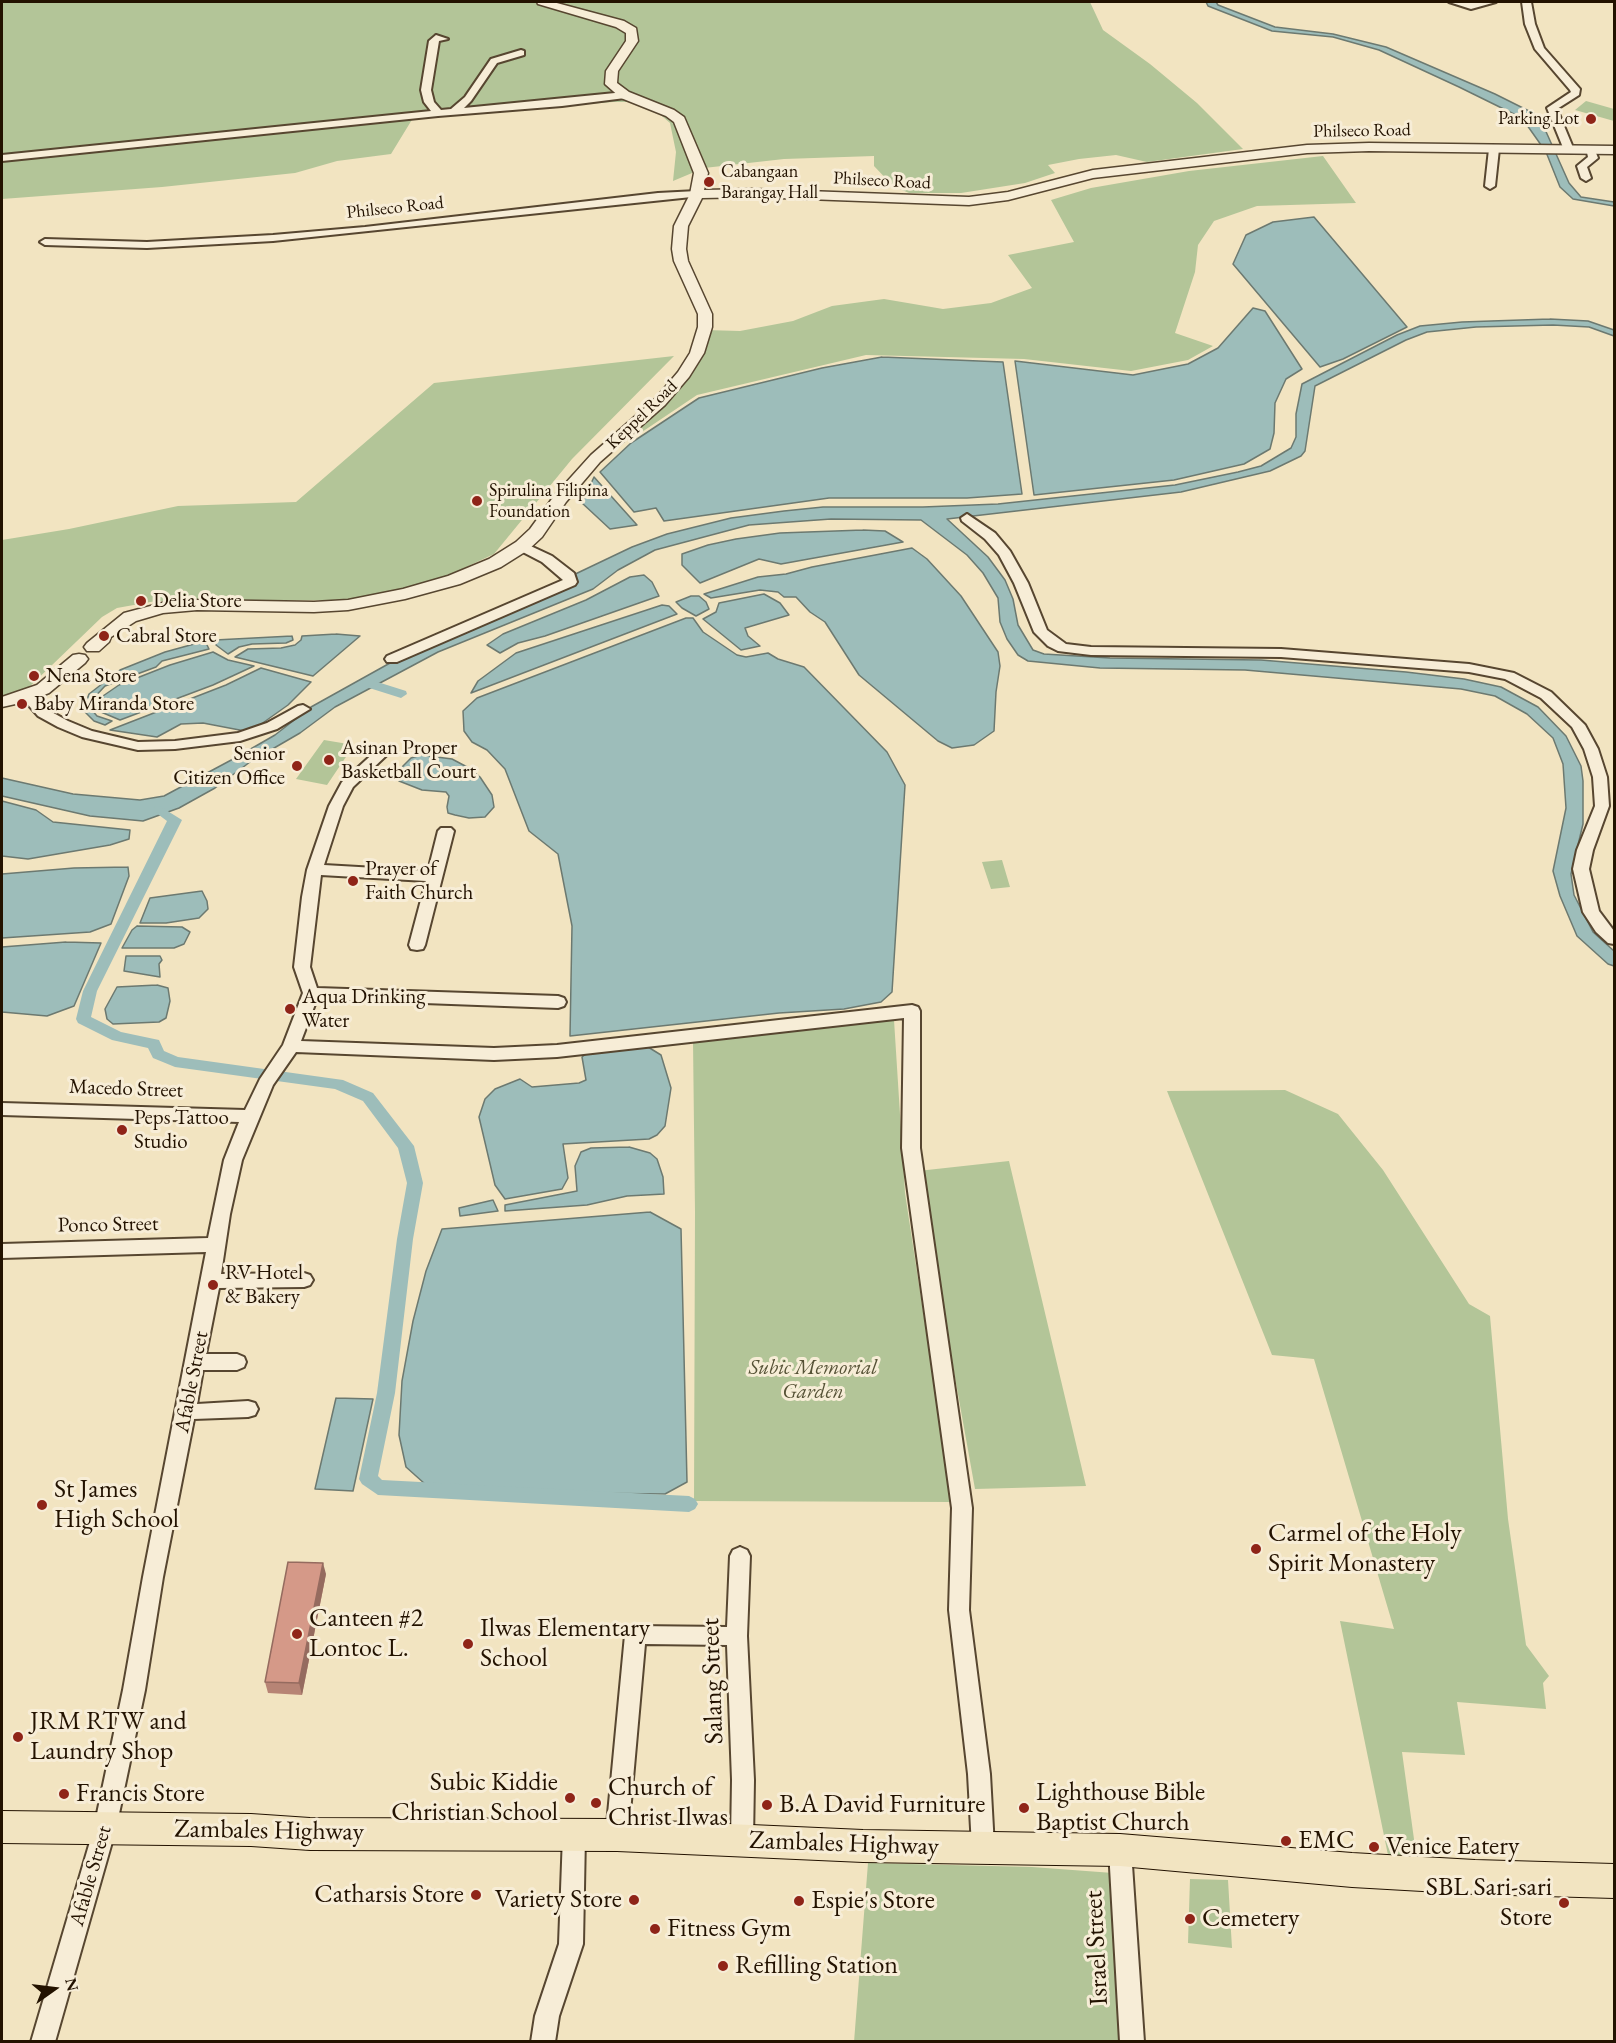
<!DOCTYPE html>
<html>
<head>
<meta charset="utf-8">
<style>
  body { margin:0 }
  #map { position:relative; width:1616px; height:2043px; overflow:hidden; background:#f2e4c1; font-family:"EB Garamond",serif }
  canvas { display:block }
  .frame { position:absolute; inset:0; border:3px solid #231200; pointer-events:none }
  .north { position:absolute; left:24px; top:1959px; width:60px; height:60px; -webkit-text-stroke:4px #f7edd7; paint-order:stroke; rotate:76deg; font-size:16px; font-weight:700; line-height:24px; text-align:center; color:#231200 }
  .north::after { content:''; display:block; margin:auto; width:21px; height:27px; background:#231200; clip-path:polygon(50% 0,100% 100%,50% 72%,0 100%) }
</style>
</head>
<body>
<div id="map">
<canvas width="1616" height="2043"></canvas>
<div class="frame"></div>
<div class="north">N</div>
</div>
<script>
const ctx = document.querySelector('canvas').getContext('2d');
ctx.lineJoin = 'round';
function paint(path, color) { ctx.fillStyle = color; ctx.fill(path, 'evenodd'); }
const toPath = rows => new Path2D(rows.map(r => 'M' + r).join(''));
function strokePath(path, color, width, dash) { ctx.strokeStyle = color; ctx.lineWidth = width; ctx.lineCap = dash ? 'butt' : 'round'; ctx.setLineDash(dash || []); ctx.stroke(path); }
function write(font, color, halo, rows, align = 'center') {
  ctx.font = font + ' "EB Garamond",serif'; ctx.lineWidth = 6; ctx.setLineDash([]); ctx.textBaseline = 'middle'; ctx.strokeStyle = halo; ctx.fillStyle = color; for (const [text, x, y, turn = 0] of rows) {
    ctx.save(); ctx.translate(x, y); ctx.rotate((+turn || 0) * Math.PI / 180); ctx.textAlign = isNaN(turn) ? turn : align; if (halo) ctx.strokeText(text, 0, 0); ctx.fillText(text, 0, 0); ctx.restore();
  }
}
paint(toPath([
  [2,2,1090,2,1103,30,1150,64,1197,103,1243,149,1147,162,1116,155,1079,159,1048,165,1055,173,1025,183,961,193,909,193,893,186,874,166,874,156,784,159,704,168,673,181,676,152,670,123,655,110,636,102,613,102,413,118,391,154,337,161,295,173,162,187,2,199],
  [1586,101,1614,109,1614,121,1575,110],
  [1323,156,1356,203,1257,206,1214,221,1198,245,1195,272,1175,333,1213,346,1188,360,1131,371,1024,359,866,355,697,395,633,438,612,437,688,371,705,330,740,331,793,321,832,306,884,299,943,309,991,303,1032,288,1008,255,1074,242,1051,200,1091,188,1189,171],
  [674,356,572,459,494,554,432,583,391,593,340,600,156,601,117,608,102,617,25,691,2,697,2,540,69,529,178,506,296,502,434,383],
  [324,740,354,745,327,785,296,779],
  [1002,860,1010,887,991,889,982,862],
  [894,1020,905,1193,952,1502,694,1501,695,1212,693,1041],
  [1285,1090,1338,1114,1383,1170,1469,1304,1490,1316,1508,1519,1526,1645,1549,1676,1543,1683,1546,1709,1457,1702,1465,1755,1402,1752,1417,1861,1389,1860,1340,1621,1394,1629,1314,1359,1272,1355,1167,1091],
  [1009,1161,1086,1486,975,1489,918,1171],
  [868,1863,1032,1867,1113,1873,1127,2041,854,2042],
  [1190,1879,1228,1880,1232,1948,1188,1943]
]), '#b3c598');
const water = toPath([
  [1206,2,1216,2,1218,5,1275,27,1333,34,1386,47,1495,94,1539,116,1569,183,1581,197,1614,202,1614,206,1573,199,1560,187,1546,152,1522,118,1459,87,1379,50,1333,37,1272,31,1208,6,1206,2],
  [1314,217,1407,327,1343,359,1320,367,1233,264,1246,235,1273,222,1314,217],
  [1253,308,1265,311,1302,369,1286,379,1275,403,1274,433,1270,449,1244,464,1174,480,1034,495,1015,361,1133,375,1188,364,1218,348,1253,308],
  [1550,319,1588,321,1614,330,1614,336,1589,327,1553,325,1476,327,1427,332,1406,340,1315,386,1305,451,1301,456,1270,471,1181,492,947,519,988,557,1005,580,1013,599,1018,625,1033,650,1044,654,1110,658,1261,660,1406,672,1464,679,1501,687,1538,707,1566,736,1581,766,1583,781,1583,824,1571,874,1574,895,1593,932,1614,951,1614,966,1608,964,1577,936,1560,896,1553,871,1566,808,1563,764,1553,738,1527,714,1495,696,1461,689,1245,670,1100,668,1028,661,1018,655,1007,639,1000,622,998,598,983,573,967,555,921,520,831,519,749,525,655,550,618,570,593,589,438,652,335,707,300,733,250,762,215,788,179,808,143,821,90,816,2,796,2,778,73,794,140,800,164,796,235,758,275,735,311,707,399,658,632,547,667,534,731,518,784,511,823,507,923,507,998,504,1175,485,1238,472,1261,466,1291,448,1296,437,1296,414,1302,384,1397,335,1420,326,1462,322,1550,319],
  [882,357,1003,362,1022,494,967,498,829,498,664,521,656,508,634,512,600,472,631,443,699,398,822,368,882,357],
  [594,477,637,525,610,529,582,503,594,477],
  [863,530,885,531,903,542,781,564,759,559,700,583,682,565,682,554,708,545,736,539,780,533,863,530],
  [912,548,927,559,961,596,998,652,1000,666,996,692,994,731,974,745,952,748,938,741,859,675,825,622,810,612,796,597,784,597,778,592,760,590,711,598,704,594,758,577,786,574,812,567,912,548],
  [644,575,652,582,659,596,545,636,518,643,500,653,487,645,503,634,586,600,630,577,644,575],
  [764,594,780,603,789,615,745,628,748,636,760,646,741,650,703,619,716,612,719,603,764,594],
  [691,596,699,596,706,602,709,609,696,616,682,608,676,602,691,596],
  [662,605,669,606,677,614,471,693,478,681,516,653,662,605],
  [686,618,693,618,703,632,737,655,746,657,768,653,778,659,804,667,887,752,905,785,892,992,881,1002,844,1009,779,1013,570,1036,572,926,558,854,529,831,505,769,487,750,472,742,464,731,463,711,477,698,686,618],
  [336,634,360,636,313,676,235,657,248,649,281,648,295,645,301,640,302,636,336,634],
  [292,636,293,640,286,643,252,644,239,647,228,654,216,645,215,640,292,636],
  [205,641,209,649,162,661,156,667,105,686,90,702,91,709,97,716,112,721,105,725,94,721,83,710,89,694,120,670,165,652,205,641],
  [213,652,228,660,254,666,213,685,120,720,101,712,97,707,100,698,119,685,170,665,213,652],
  [261,668,311,682,288,705,250,732,203,723,181,724,157,737,110,730,226,685,261,668],
  [421,755,452,759,469,768,480,777,492,795,494,807,485,817,469,818,455,815,448,813,447,807,449,796,446,792,422,790,399,781,400,771,403,766,411,758,421,755],
  [2,801,36,810,53,822,130,830,129,839,110,845,28,859,2,856,2,801],
  [128,867,129,876,111,924,90,932,2,938,2,874,74,868,128,867],
  [202,891,207,901,208,909,199,918,166,923,140,923,150,898,202,891],
  [137,926,182,927,190,932,184,944,174,948,122,948,132,930,137,926],
  [66,942,101,943,74,1006,47,1016,2,1012,2,947,66,942],
  [126,956,160,956,162,960,159,964,160,977,124,971,126,956],
  [157,985,168,988,170,1001,166,1018,159,1022,113,1024,107,1019,105,1009,117,987,157,985],
  [634,1044,648,1047,661,1055,671,1088,665,1126,657,1135,649,1139,563,1144,568,1178,562,1189,505,1199,495,1185,479,1117,485,1099,495,1089,520,1079,532,1087,579,1083,586,1080,582,1057,591,1050,634,1044],
  [629,1147,650,1153,657,1159,663,1177,664,1194,627,1196,587,1205,505,1211,505,1205,577,1191,575,1166,581,1152,591,1148,629,1147],
  [493,1200,498,1211,460,1216,459,1208,493,1200],
  [650,1212,681,1229,687,1482,665,1494,573,1493,425,1484,406,1467,399,1435,402,1381,413,1321,426,1271,442,1229,650,1212],
  [336,1398,373,1399,353,1491,315,1489,336,1398]
]);
paint(water, '#9dbdba');
strokePath(water, '#6c7970', 1.5);
paint(toPath([
  [368,679,406,691,407,694,401,698,363,686,362,683,368,679],
  [158,805,182,820,97,991,91,1017,121,1032,159,1040,164,1051,178,1057,343,1080,373,1093,414,1146,423,1183,413,1239,395,1393,378,1476,382,1480,689,1496,695,1499,698,1504,695,1509,689,1512,378,1495,362,1484,359,1479,377,1393,397,1239,407,1183,398,1148,363,1101,335,1089,175,1067,153,1058,148,1048,112,1040,78,1023,76,1019,83,991,167,821,151,809,158,805]
]), '#9dbdba');
const minor = toPath([
  [1449,2,1471,3,1496,2,1471,9,1449,2],
  [1522,2,1531,2,1535,24,1544,48,1580,89,1579,95,1557,109,1574,150,1573,152,1564,150,1547,108,1571,92,1570,90,1535,49,1525,24,1522,2],
  [436,35,448,39,439,41,431,90,434,102,441,110,451,109,465,97,491,59,521,50,524,51,524,55,497,63,471,101,464,108,625,92,630,95,625,98,562,106,438,116,2,161,2,155,431,111,424,102,421,90,429,41,436,35],
  [1494,146,1499,149,1495,186,1490,189,1485,186,1489,149,1494,146],
  [1586,148,1594,148,1598,158,1587,167,1591,178,1586,181,1581,178,1577,166,1588,157,1586,148],
  [697,191,701,192,701,196,273,241,147,248,45,245,40,242,45,239,147,242,273,235,365,227,658,193,697,191],
  [967,514,995,533,1010,551,1028,583,1047,630,1066,644,1091,647,1281,649,1469,664,1514,673,1551,692,1585,725,1598,749,1607,777,1609,806,1593,850,1589,869,1599,911,1614,931,1614,944,1608,943,1596,932,1583,912,1573,869,1577,850,1595,806,1593,777,1584,749,1572,727,1541,698,1505,679,1469,672,1281,657,1091,655,1058,651,1048,646,1034,632,1014,583,999,555,985,539,962,521,961,518,967,514],
  [522,542,552,556,574,573,577,582,575,585,397,662,387,662,385,659,387,656,563,580,542,562,517,549,515,546,517,543,522,542],
  [28,692,33,693,48,710,68,721,92,731,138,742,175,741,238,733,267,723,298,706,303,705,310,709,277,729,240,741,175,749,138,750,82,737,58,727,38,716,23,699,21,696,23,693,28,692],
  [383,748,390,752,353,787,343,806,324,865,428,871,438,831,441,828,451,828,454,831,425,945,423,949,417,950,411,949,409,945,426,881,321,875,310,967,317,988,558,996,564,998,566,1002,564,1006,558,1008,317,999,301,1041,494,1048,557,1045,912,1005,918,1007,920,1011,920,1148,972,1508,969,1610,990,1774,994,1847,991,1855,983,1858,975,1855,972,1847,968,1774,949,1610,952,1508,902,1148,904,1018,557,1057,494,1060,296,1052,273,1085,242,1160,230,1214,221,1274,304,1273,310,1275,313,1280,310,1285,304,1287,219,1288,206,1354,237,1354,244,1357,246,1362,244,1367,237,1370,203,1370,197,1404,248,1401,255,1403,258,1409,255,1415,248,1417,194,1419,163,1577,145,1690,116,1828,55,2042,31,2042,94,1828,123,1690,143,1577,206,1252,2,1258,2,1244,208,1238,224,1160,239,1122,2,1115,2,1103,245,1110,260,1079,283,1045,303,993,294,967,302,897,307,870,329,806,342,782,378,749,383,748],
  [740,1547,747,1550,750,1556,747,1636,754,1780,753,1840,750,1847,742,1851,734,1847,731,1840,732,1780,727,1645,645,1644,628,1835,625,1842,617,1846,609,1842,606,1835,625,1635,628,1628,635,1626,727,1627,730,1556,733,1550,740,1547],
  [574,1824,582,1828,585,1835,583,1944,559,2016,555,2042,531,2042,535,2016,559,1944,563,1835,566,1828,574,1824],
  [1120,1839,1128,1842,1131,1850,1144,2042,1120,2042,1109,1850,1112,1842,1120,1839]
]);
const tertiary = toPath([
  [537,2,553,2,624,21,636,28,638,41,618,71,617,83,629,92,674,110,684,117,708,173,704,190,753,189,969,197,1008,192,1093,170,1307,145,1369,143,1614,146,1614,154,1369,151,1307,153,1093,178,1008,200,969,205,753,197,702,198,688,226,686,249,688,261,712,314,712,327,704,353,689,377,665,405,600,462,566,502,542,537,528,550,501,567,460,584,405,599,348,610,314,612,197,610,163,613,136,621,111,637,109,642,99,651,87,651,84,647,87,643,124,613,162,603,197,600,314,602,348,600,403,589,448,576,489,559,516,542,530,529,554,496,591,455,655,399,678,372,690,353,698,327,698,314,674,261,672,249,674,226,690,194,694,173,674,122,666,116,621,98,605,84,606,71,626,41,626,33,616,27,538,4,537,2],
  [79,654,85,655,88,659,85,663,49,693,29,701,2,707,2,697,37,685,73,655,79,654]
]);
const primary = toPath([
  [2,1811,251,1814,310,1818,617,1819,863,1830,1120,1834,1352,1853,1475,1860,1614,1864,1614,1898,1475,1894,1352,1887,1120,1866,863,1862,617,1851,310,1850,251,1846,2,1843,2,1811]
]);
strokePath(minor, '#574630', 4);
strokePath(tertiary, '#574630', 3);
strokePath(primary, '#231200', 2);
paint(minor, '#f7edd7');
paint(tertiary, '#f7edd7');
paint(primary, '#f2e4c1');
paint(toPath([
  [326,1574,302,1695,268,1693,265,1682]
]), '#b78475');
paint(toPath([
  [323,1563,326,1574,302,1695,299,1683]
]), '#956b5f');
const building = toPath([
  [288,1562,323,1563,299,1683,265,1682,288,1562]
]);
paint(building, '#d59988');
strokePath(building, '#956b5f', 1.5);
for (const [x, y, r, color] of [
  [1591,119,6,"#8f2418"],
  [709,182,6,"#8f2418"],
  [477,501,6,"#8f2418"],
  [141,601,6,"#8f2418"],
  [104,636,6,"#8f2418"],
  [34,676,6,"#8f2418"],
  [22,704,6,"#8f2418"],
  [329,760,6,"#8f2418"],
  [297,766,6,"#8f2418"],
  [353,881,6,"#8f2418"],
  [290,1009,6,"#8f2418"],
  [122,1130,6,"#8f2418"],
  [213,1285,6,"#8f2418"],
  [42,1505,6,"#8f2418"],
  [1256,1549,6,"#8f2418"],
  [297,1634,6,"#8f2418"],
  [468,1644,6,"#8f2418"],
  [18,1737,6,"#8f2418"],
  [64,1794,6,"#8f2418"],
  [570,1798,6,"#8f2418"],
  [596,1803,6,"#8f2418"],
  [767,1805,6,"#8f2418"],
  [1024,1808,6,"#8f2418"],
  [1286,1841,6,"#8f2418"],
  [1374,1847,6,"#8f2418"],
  [476,1895,6,"#8f2418"],
  [634,1900,6,"#8f2418"],
  [799,1901,6,"#8f2418"],
  [1564,1903,6,"#8f2418"],
  [1190,1919,6,"#8f2418"],
  [655,1929,6,"#8f2418"],
  [723,1966,6,"#8f2418"]
]) { const dot = new Path2D(); dot.arc(x, y, r, 0, 2 * Math.PI); ctx.fillStyle = color; ctx.fill(dot); strokePath(dot, '#f7edd7', 2); }
write('18px', '#231200', '#f7edd7', [
  ["Parking Lot",1579,119,"right"],
  ["Cabangaan",721,172],
  ["Barangay Hall",721,193],
  ["Spirulina Filipina",489,491],
  ["Foundation",489,512]
], 'left');
write('18px', '#231200', '#f7edd7', [
  ["Philseco Road",1362,131,-1],
  ["Philseco Road",882,181,3],
  ["Philseco Road",395,208,-6],
  ["Keppel Road",642,415,-44]
]);
write('21px', '#231200', '#f7edd7', [
  ["Delia Store",153,601],
  ["Cabral Store",116,636],
  ["Nena Store",46,676],
  ["Baby Miranda Store",34,704],
  ["Asinan Proper",341,748],
  ["Basketball Court",341,772],
  ["Senior",285,754,"right"],
  ["Citizen Office",285,778,"right"],
  ["Prayer of",365,869],
  ["Faith Church",365,893],
  ["Aqua Drinking",302,997],
  ["Water",302,1021],
  ["Peps Tattoo",134,1118],
  ["Studio",134,1142],
  ["RV Hotel",225,1273],
  ["& Bakery",225,1297]
], 'left');
write('21px', '#231200', '#f7edd7', [
  ["Macedo Street",126,1089,2],
  ["Ponco Street",108,1225,-1],
  ["Afable Street",192,1382,-79],
  ["Afable Street",91,1876,-74]
]);
write('italic 21px', '#555135', '#f7edd7', [
  ["Subic Memorial",813,1368],
  ["Garden",813,1392]
]);
write('26px', '#231200', '#f7edd7', [
  ["St James",54,1490],
  ["High School",54,1520],
  ["Carmel of the Holy",1268,1534],
  ["Spirit Monastery",1268,1564],
  ["Canteen #2",309,1619],
  ["Lontoc L.",309,1649],
  ["Ilwas Elementary",480,1629],
  ["School",480,1659],
  ["JRM RTW and",30,1722],
  ["Laundry Shop",30,1752],
  ["Subic Kiddie",558,1783,"right"],
  ["Christian School",558,1813,"right"],
  ["Church of",608,1788],
  ["Christ Ilwas",608,1818],
  ["Lighthouse Bible",1036,1793],
  ["Baptist Church",1036,1823],
  ["Francis Store",76,1794],
  ["B.A David Furniture",779,1805],
  ["EMC",1298,1841],
  ["Venice Eatery",1386,1847],
  ["SBL Sari-sari",1552,1888,"right"],
  ["Store",1552,1918,"right"],
  ["Catharsis Store",464,1895,"right"],
  ["Variety Store",622,1900,"right"],
  ["Espie's Store",811,1901],
  ["Cemetery",1202,1919],
  ["Fitness Gym",667,1929],
  ["Refilling Station",735,1966]
], 'left');
write('26px', '#231200', '#f7edd7', [
  ["Salang Street",713,1681,-92],
  ["Zambales Highway",269,1831,1],
  ["Zambales Highway",844,1844,2],
  ["Israel Street",1097,1948,-93]
]);
</script>
</body>
</html>
